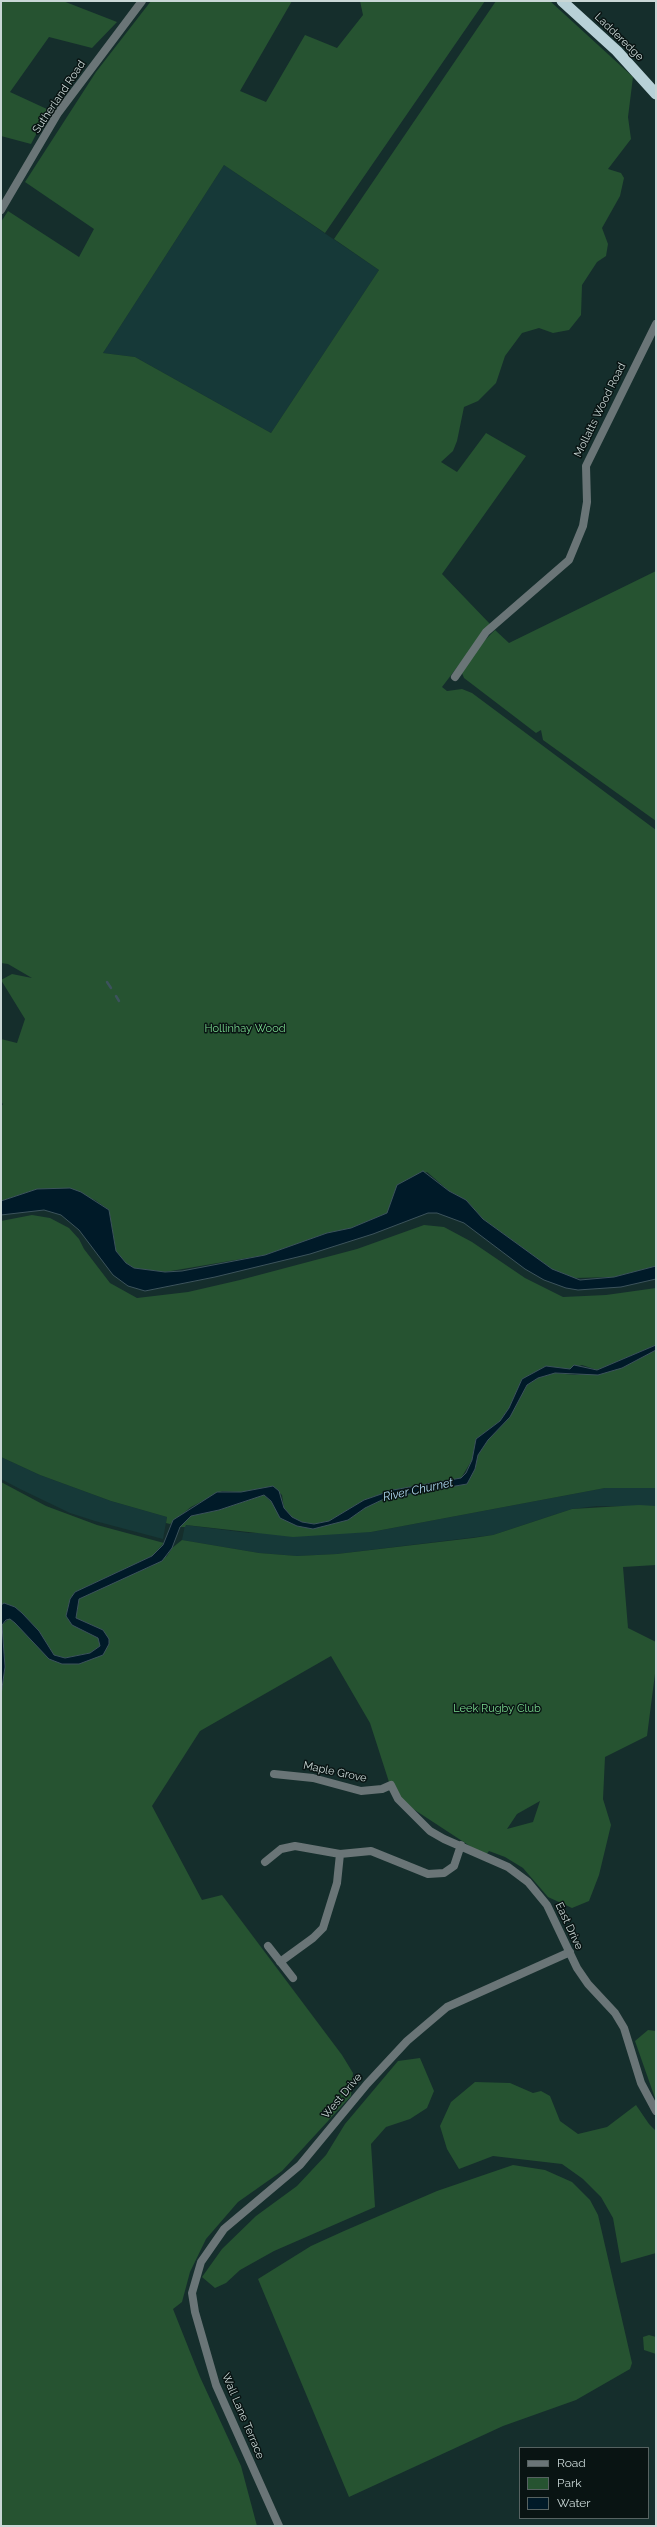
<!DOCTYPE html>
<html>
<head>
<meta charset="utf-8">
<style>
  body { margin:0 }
  #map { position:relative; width:657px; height:2527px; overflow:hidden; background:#152e2c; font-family:Raleway,sans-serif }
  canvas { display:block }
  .frame { position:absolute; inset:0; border:2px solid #c9d7d6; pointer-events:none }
  .legend { position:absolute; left:519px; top:2447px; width:130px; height:72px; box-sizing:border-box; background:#091413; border:1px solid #566261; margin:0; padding:5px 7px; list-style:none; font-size:12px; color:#c9d7d6 }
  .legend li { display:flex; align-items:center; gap:8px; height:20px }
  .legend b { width:20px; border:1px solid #566261 }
</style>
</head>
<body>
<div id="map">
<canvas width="657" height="2527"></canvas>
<div class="frame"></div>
<ul class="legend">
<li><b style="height:5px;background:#6a7577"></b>Road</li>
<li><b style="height:11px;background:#265331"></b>Park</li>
<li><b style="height:11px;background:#001a28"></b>Water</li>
</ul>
</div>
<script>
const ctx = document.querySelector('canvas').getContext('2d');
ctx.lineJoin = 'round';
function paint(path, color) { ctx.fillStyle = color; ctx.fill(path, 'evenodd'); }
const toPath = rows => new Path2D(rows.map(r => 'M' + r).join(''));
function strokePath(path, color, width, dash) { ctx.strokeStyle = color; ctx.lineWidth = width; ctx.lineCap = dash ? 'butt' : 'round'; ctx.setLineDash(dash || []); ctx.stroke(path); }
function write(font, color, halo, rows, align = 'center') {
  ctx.font = font + ' Raleway,sans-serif'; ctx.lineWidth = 3; ctx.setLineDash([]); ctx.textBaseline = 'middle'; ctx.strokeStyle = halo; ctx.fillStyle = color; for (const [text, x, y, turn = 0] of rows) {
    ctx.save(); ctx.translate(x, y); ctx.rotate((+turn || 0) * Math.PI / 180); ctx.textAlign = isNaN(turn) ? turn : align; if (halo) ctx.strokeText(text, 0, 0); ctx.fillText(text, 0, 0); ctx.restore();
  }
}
paint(toPath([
  [224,165,379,270,271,433,135,357,103,353],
  [1,1457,40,1475,111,1501,167,1517,163,1539,95,1521,70,1513,20,1489,1,1479],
  [605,1488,656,1488,656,1506,597,1506,572,1509,493,1535,337,1554,297,1556,259,1553,182,1540,185,1525,249,1533,371,1532]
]), '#163938');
paint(toPath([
  [1,1,63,1,117,22,92,48,49,37,10,92,49,110,31,144,1,136],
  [151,1,292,1,240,91,266,102,305,35,337,48,363,15,360,1,485,1,325,233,224,165,103,353,135,357,271,433,379,270,334,239,496,1,550,1,633,77,628,117,631,139,608,169,621,173,624,178,620,196,602,228,608,244,606,256,597,262,582,285,581,315,569,330,553,333,539,328,522,333,505,356,496,383,478,401,464,407,457,441,453,451,441,462,457,472,486,433,526,456,442,574,490,624,442,687,447,691,462,689,472,693,656,830,656,1266,614,1277,574,1278,552,1269,483,1219,466,1200,449,1191,427,1172,398,1185,387,1213,351,1228,327,1233,265,1255,165,1272,134,1268,126,1263,116,1251,109,1210,95,1200,37,1189,1,1201,1,1107,3,1104,1,1102,1,1039,17,1043,25,1019,1,980,12,974,32,978,8,964,1,963,1,222,8,211,79,257,94,229,25,182,96,72],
  [656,571,656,821,543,740,541,730,536,733,464,678,462,673,480,645,495,630,509,643],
  [32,1215,50,1218,69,1228,79,1239,84,1249,110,1283,137,1298,188,1292,240,1280,357,1249,424,1225,444,1227,472,1242,525,1278,563,1297,606,1295,656,1288,656,1345,597,1370,582,1365,570,1369,546,1366,522,1379,509,1408,500,1421,476,1439,472,1460,461,1478,393,1490,364,1500,329,1521,314,1524,302,1522,292,1517,284,1508,282,1495,273,1486,241,1492,222,1491,191,1507,170,1524,166,1523,167,1517,111,1501,40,1475,1,1457,1,1221],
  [656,1350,656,1488,605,1488,371,1532,293,1537,186,1525,185,1527,180,1527,191,1516,219,1510,264,1495,297,1526,348,1520,365,1508,386,1498,467,1484,475,1469,478,1455,488,1440,510,1417,527,1385,538,1378,555,1373,575,1375,622,1368],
  [1,1482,46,1506,97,1525,164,1543,152,1556,75,1592,70,1599,66,1616,72,1625,98,1638,100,1646,90,1653,65,1658,54,1655,39,1631,22,1613,15,1607,4,1603,1,1605],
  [639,1505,656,1506,656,1565,623,1567,628,1628,656,1642,656,1666,647,1736,605,1757,603,1799,611,1825,599,1875,589,1901,572,1908,548,1897,523,1868,505,1857,489,1851,485,1856,398,1799,389,1782,370,1723,331,1656,200,1731,152,1806,202,1900,222,1895,342,2055,353,2073,351,2096,282,2171,238,2202,206,2239,190,2272,182,2302,173,2309,200,2377,241,2466,257,2526,1,2526,1,1695,5,1667,2,1625,10,1618,62,1664,103,1655,103,1630,76,1618,79,1599,99,1588,152,1566,167,1556,172,1548,182,1540,259,1553,297,1556,337,1554,473,1538,493,1535,572,1509],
  [540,1801,533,1822,507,1829,517,1814],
  [648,2030,656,2031,656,2101,635,2041],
  [420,2058,434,2091,427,2108,410,2119,386,2127,371,2144,375,2207,274,2251,240,2270,226,2283,215,2288,202,2277,222,2249,256,2216,297,2186,326,2155,345,2124,398,2061],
  [475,2082,510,2083,533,2093,541,2091,550,2096,560,2121,578,2134,607,2127,636,2105,649,2124,656,2131,656,2253,621,2263,613,2218,601,2197,583,2179,562,2164,493,2156,459,2169,447,2149,440,2126,451,2102],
  [513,2165,545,2170,572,2182,590,2200,598,2215,632,2363,630,2369,576,2400,503,2426,349,2497,258,2279,311,2246,344,2231,437,2191],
  [649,2335,656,2337,656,2354,644,2350,643,2337]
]), '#265331');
const water = toPath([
  [423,1171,449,1191,466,1200,483,1219,552,1269,580,1280,614,1277,656,1266,656,1279,621,1287,578,1290,566,1288,544,1280,525,1269,464,1223,437,1213,428,1213,373,1234,310,1254,215,1277,145,1291,128,1286,113,1275,79,1230,61,1215,44,1210,1,1215,1,1201,37,1189,70,1188,81,1192,109,1210,116,1251,126,1263,134,1268,165,1272,182,1271,265,1255,327,1233,351,1228,387,1213,397,1185,423,1171],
  [656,1345,656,1350,622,1368,598,1375,555,1373,538,1378,527,1385,510,1417,488,1440,478,1455,475,1469,467,1484,386,1498,365,1508,348,1520,313,1529,297,1526,280,1518,271,1501,264,1495,219,1510,191,1516,180,1527,172,1548,162,1561,79,1599,76,1618,103,1630,109,1639,109,1644,103,1655,79,1664,62,1664,49,1659,15,1623,10,1619,6,1620,2,1625,5,1667,1,1695,1,1605,4,1603,15,1607,22,1613,39,1631,54,1655,65,1658,90,1653,100,1646,98,1638,72,1625,66,1616,70,1599,75,1592,152,1556,163,1545,173,1520,217,1492,241,1492,273,1486,279,1491,284,1508,292,1517,302,1522,314,1524,329,1521,364,1500,393,1490,461,1478,466,1473,472,1460,476,1439,500,1421,509,1408,522,1379,546,1366,570,1369,574,1365,597,1370,656,1345]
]);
paint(water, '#001a28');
strokePath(water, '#3c535c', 1);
strokePath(toPath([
  [107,982,111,988],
  [116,996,119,1001]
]), '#3c535c', 2.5);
strokePath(toPath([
  [1,210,58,113,142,1],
  [455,677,486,632,569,560,583,526,587,502,586,466,656,324],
  [274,1774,313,1778,361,1791,382,1789,391,1785,398,1799,430,1831,444,1839,508,1867,528,1882,547,1905,577,1968,588,1984,615,2013,624,2028,641,2083,656,2111],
  [265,1862,281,1849,295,1846,340,1854],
  [268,1946,293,1978],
  [280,1962,313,1938,323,1928,337,1883,340,1854,371,1851,428,1874,444,1873,454,1866,461,1845],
  [279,2526,216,2385,195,2312,192,2293,201,2262,224,2229,300,2165,367,2084,407,2041,447,2007,570,1952]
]), '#6a7577', 8);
strokePath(toPath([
  [562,1,617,51,656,94]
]), '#b8d1d7', 11);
write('11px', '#c9d7d6', '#091413', [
  ["Ladderedge",619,37,44],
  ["Sutherland Road",59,97,-56],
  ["Mollatts Wood Road",600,410,-64],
  ["Maple Grove",335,1772,12],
  ["East Drive",569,1926,65],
  ["West Drive",342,2096,-50],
  ["Wall Lane Terrace",243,2416,67]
]);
write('11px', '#79d88e', '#091413', [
  ["Hollinhay Wood",245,1029],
  ["Leek Rugby Club",497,1709]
]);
write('italic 12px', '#aed8f0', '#091413', [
  ["River Churnet",418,1490,-12]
]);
</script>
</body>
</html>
